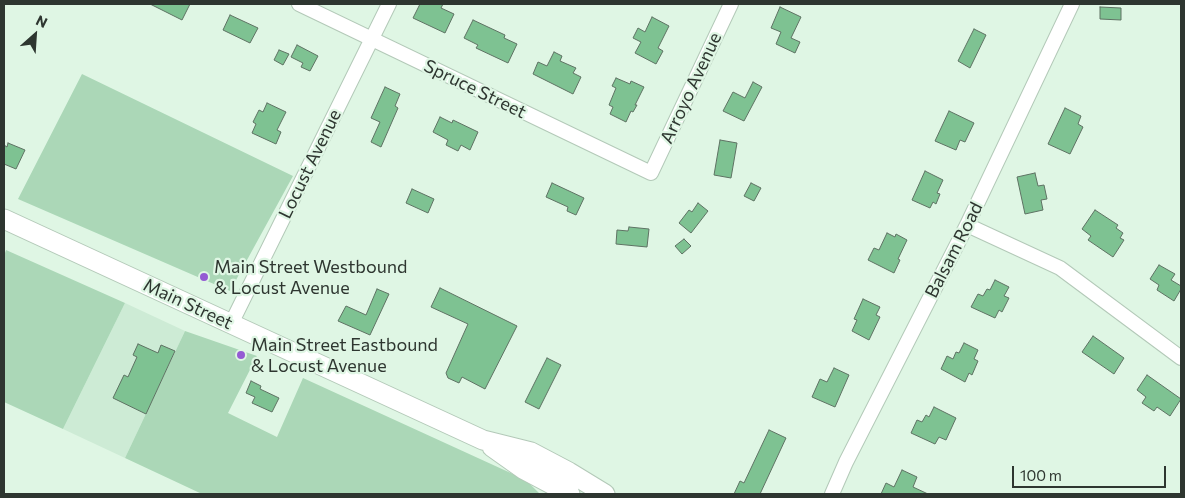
<!DOCTYPE html>
<html>
<head>
<meta charset="utf-8">
<style>
  body { margin:0 }
  #map { position:relative; width:1185px; height:498px; overflow:hidden; background:#dff6e4; font-family:Commissioner,sans-serif }
  canvas { display:block }
  .frame { position:absolute; inset:0; border:5px solid #2e3630; pointer-events:none }
  .north { position:absolute; left:10px; top:10px; width:50px; height:50px; -webkit-text-stroke:4px #dff6e4; paint-order:stroke; rotate:26deg; font-size:14px; font-weight:700; line-height:20px; text-align:center; color:#2e3630 }
  .north::after { content:''; display:block; margin:auto; width:18px; height:22px; background:#2e3630; clip-path:polygon(50% 0,100% 100%,50% 72%,0 100%) }
  .scale { position:absolute; left:1012px; top:466px; width:154px; height:22px; box-sizing:border-box; border:2px solid #2e3630; border-top:0; padding-left:6px; font-size:15px; line-height:18px; white-space:nowrap; color:#2e3630; -webkit-text-stroke:4px #dff6e4; paint-order:stroke }
</style>
</head>
<body>
<div id="map">
<canvas width="1185" height="498"></canvas>
<div class="frame"></div>
<div class="north">N</div>
<div class="scale">100 m</div>
</div>
<script>
const ctx = document.querySelector('canvas').getContext('2d');
ctx.lineJoin = 'round';
function paint(path, color) { ctx.fillStyle = color; ctx.fill(path, 'evenodd'); }
const toPath = rows => new Path2D(rows.map(r => 'M' + r).join(''));
function strokePath(path, color, width, dash) { ctx.strokeStyle = color; ctx.lineWidth = width; ctx.lineCap = dash ? 'butt' : 'round'; ctx.setLineDash(dash || []); ctx.stroke(path); }
function write(font, color, halo, rows, align = 'center') {
  ctx.font = font + ' Commissioner,sans-serif'; ctx.lineWidth = 4.5; ctx.setLineDash([]); ctx.textBaseline = 'middle'; ctx.strokeStyle = halo; ctx.fillStyle = color; for (const [text, x, y, turn = 0] of rows) {
    ctx.save(); ctx.translate(x, y); ctx.rotate((+turn || 0) * Math.PI / 180); ctx.textAlign = isNaN(turn) ? turn : align; if (halo) ctx.strokeText(text, 0, 0); ctx.fillText(text, 0, 0); ctx.restore();
  }
}
paint(toPath([
  [125,303,185,331,125,458,63,429]
]), '#cdebd5');
paint(toPath([
  [82,74,293,176,230,291,18,199],
  [6,250,125,303,63,429,4,402,4,256],
  [185,331,257,356,228,413,277,437,303,378,526,480,540,494,202,494,125,458]
]), '#abd7b7');
const building = toPath([
  [150,4,190,4,182,20,150,4],
  [420,4,443,4,441,8,454,14,445,33,413,18,420,4],
  [780,7,801,17,791,38,800,42,795,53,776,44,781,32,771,28,780,7],
  [1100,7,1121,8,1121,20,1100,19,1100,7],
  [230,15,258,28,250,43,223,30,230,15],
  [652,17,669,26,658,48,663,51,656,64,635,53,641,42,633,38,638,28,645,32,652,17],
  [473,20,505,35,504,38,517,44,508,63,476,48,478,45,464,38,473,20],
  [974,29,986,35,970,68,958,61,974,29],
  [297,45,318,56,310,71,301,67,303,63,291,57,297,45],
  [279,50,289,54,283,65,274,60,279,50],
  [554,52,562,56,560,61,576,68,573,73,581,77,573,94,533,74,538,62,547,66,554,52],
  [616,78,630,84,631,81,644,87,635,105,637,105,633,112,631,111,626,122,610,114,613,107,609,105,616,88,612,86,616,78],
  [753,82,762,87,744,121,723,111,733,92,745,98,753,82],
  [385,87,400,94,395,106,398,108,381,147,371,142,380,122,371,118,385,87],
  [267,103,286,112,277,130,281,132,276,144,252,133,256,124,253,122,259,110,263,112,267,103],
  [1065,108,1081,116,1078,124,1083,127,1070,154,1048,144,1065,108],
  [949,111,974,123,965,142,960,140,956,150,935,141,949,111],
  [440,117,452,123,453,120,478,132,470,150,461,145,458,151,446,145,448,140,433,132,440,117],
  [720,140,737,143,731,178,714,175,720,140],
  [8,143,25,150,16,169,4,164,4,145,7,147,8,143],
  [925,171,943,180,937,193,940,194,936,204,933,202,930,208,912,200,925,171],
  [1035,173,1038,186,1044,185,1047,199,1041,200,1043,210,1025,214,1017,177,1035,173],
  [552,183,584,198,576,215,567,211,568,207,546,197,552,183],
  [751,183,761,188,754,201,744,196,751,183],
  [412,189,434,199,428,213,406,203,412,189],
  [698,203,708,211,691,233,679,223,689,210,692,212,698,203],
  [1095,210,1118,225,1116,228,1123,233,1120,238,1124,240,1113,257,1088,240,1091,236,1082,229,1095,210],
  [629,227,649,229,647,247,616,244,617,230,628,231,629,227],
  [887,233,895,237,896,234,907,240,898,259,900,260,894,273,868,260,874,248,879,250,887,233],
  [684,239,691,246,682,254,675,246,684,239],
  [1159,265,1175,274,1171,280,1181,286,1181,289,1174,301,1157,290,1159,285,1150,279,1159,265],
  [995,280,1009,287,1004,296,1009,298,1002,312,999,310,995,318,971,307,978,294,983,296,987,289,990,290,995,280],
  [440,288,517,326,485,389,462,377,459,383,448,378,446,373,468,324,431,307,440,288],
  [377,289,389,294,370,335,338,321,346,306,366,315,377,289],
  [863,299,880,307,876,315,880,317,869,340,852,331,857,320,854,319,863,299],
  [1093,336,1124,358,1114,374,1082,352,1093,336],
  [964,343,978,350,974,359,978,361,972,375,969,373,965,382,941,369,947,356,953,359,956,352,959,353,964,343],
  [138,344,158,353,161,345,175,351,146,414,113,398,124,375,128,377,137,357,133,355,138,344],
  [547,358,561,365,539,409,525,402,547,358],
  [834,368,849,375,835,407,812,397,820,379,827,382,834,368],
  [1147,375,1181,399,1170,416,1157,407,1154,411,1142,403,1146,397,1137,390,1147,375],
  [251,381,261,386,260,389,279,398,272,412,252,403,255,397,246,393,251,381],
  [934,407,956,418,946,440,939,437,935,444,911,433,917,420,922,422,926,415,929,417,934,407],
  [769,430,786,438,760,494,734,494,740,481,744,483,769,430],
  [902,470,917,477,913,487,928,494,881,494,886,483,894,487,902,470]
]);
paint(building, '#7ec292');
strokePath(building, '#5e7263', 1);
const minor = toPath([
  [299,4,651,173,731,4],
  [967,225,1060,268,1181,358],
  [231,324,389,4],
  [832,494,846,462,967,225,1072,4]
]);
const major = toPath([
  [4,219,483,440,531,452,569,472,605,494],
  [492,447,523,469,570,494]
]);
strokePath(minor, '#b3c9b8', 16);
strokePath(major, '#b3c9b8', 21);
strokePath(minor, '#fff', 14);
strokePath(major, '#fff', 19);
for (const [x, y, r, color] of [
  [204,277,5,"#945bd3"],
  [241,355,5,"#945bd3"]
]) { const dot = new Path2D(); dot.arc(x, y, r, 0, 2 * Math.PI); ctx.fillStyle = color; ctx.fill(dot); strokePath(dot, '#dff6e4', 2); }
write('18px', '#2e3630', '#dff6e4', [
  ["Arroyo Avenue",691,88,-65],
  ["Spruce Street",475,89,26],
  ["Locust Avenue",310,164,-64],
  ["Balsam Road",954,250,-63],
  ["Main Street",188,304,25]
]);
write('18px', '#2e3630', '#dff6e4', [
  ["Main Street Westbound",214,267],
  ["& Locust Avenue",214,288],
  ["Main Street Eastbound",251,345],
  ["& Locust Avenue",251,366]
], 'left');
</script>
</body>
</html>
